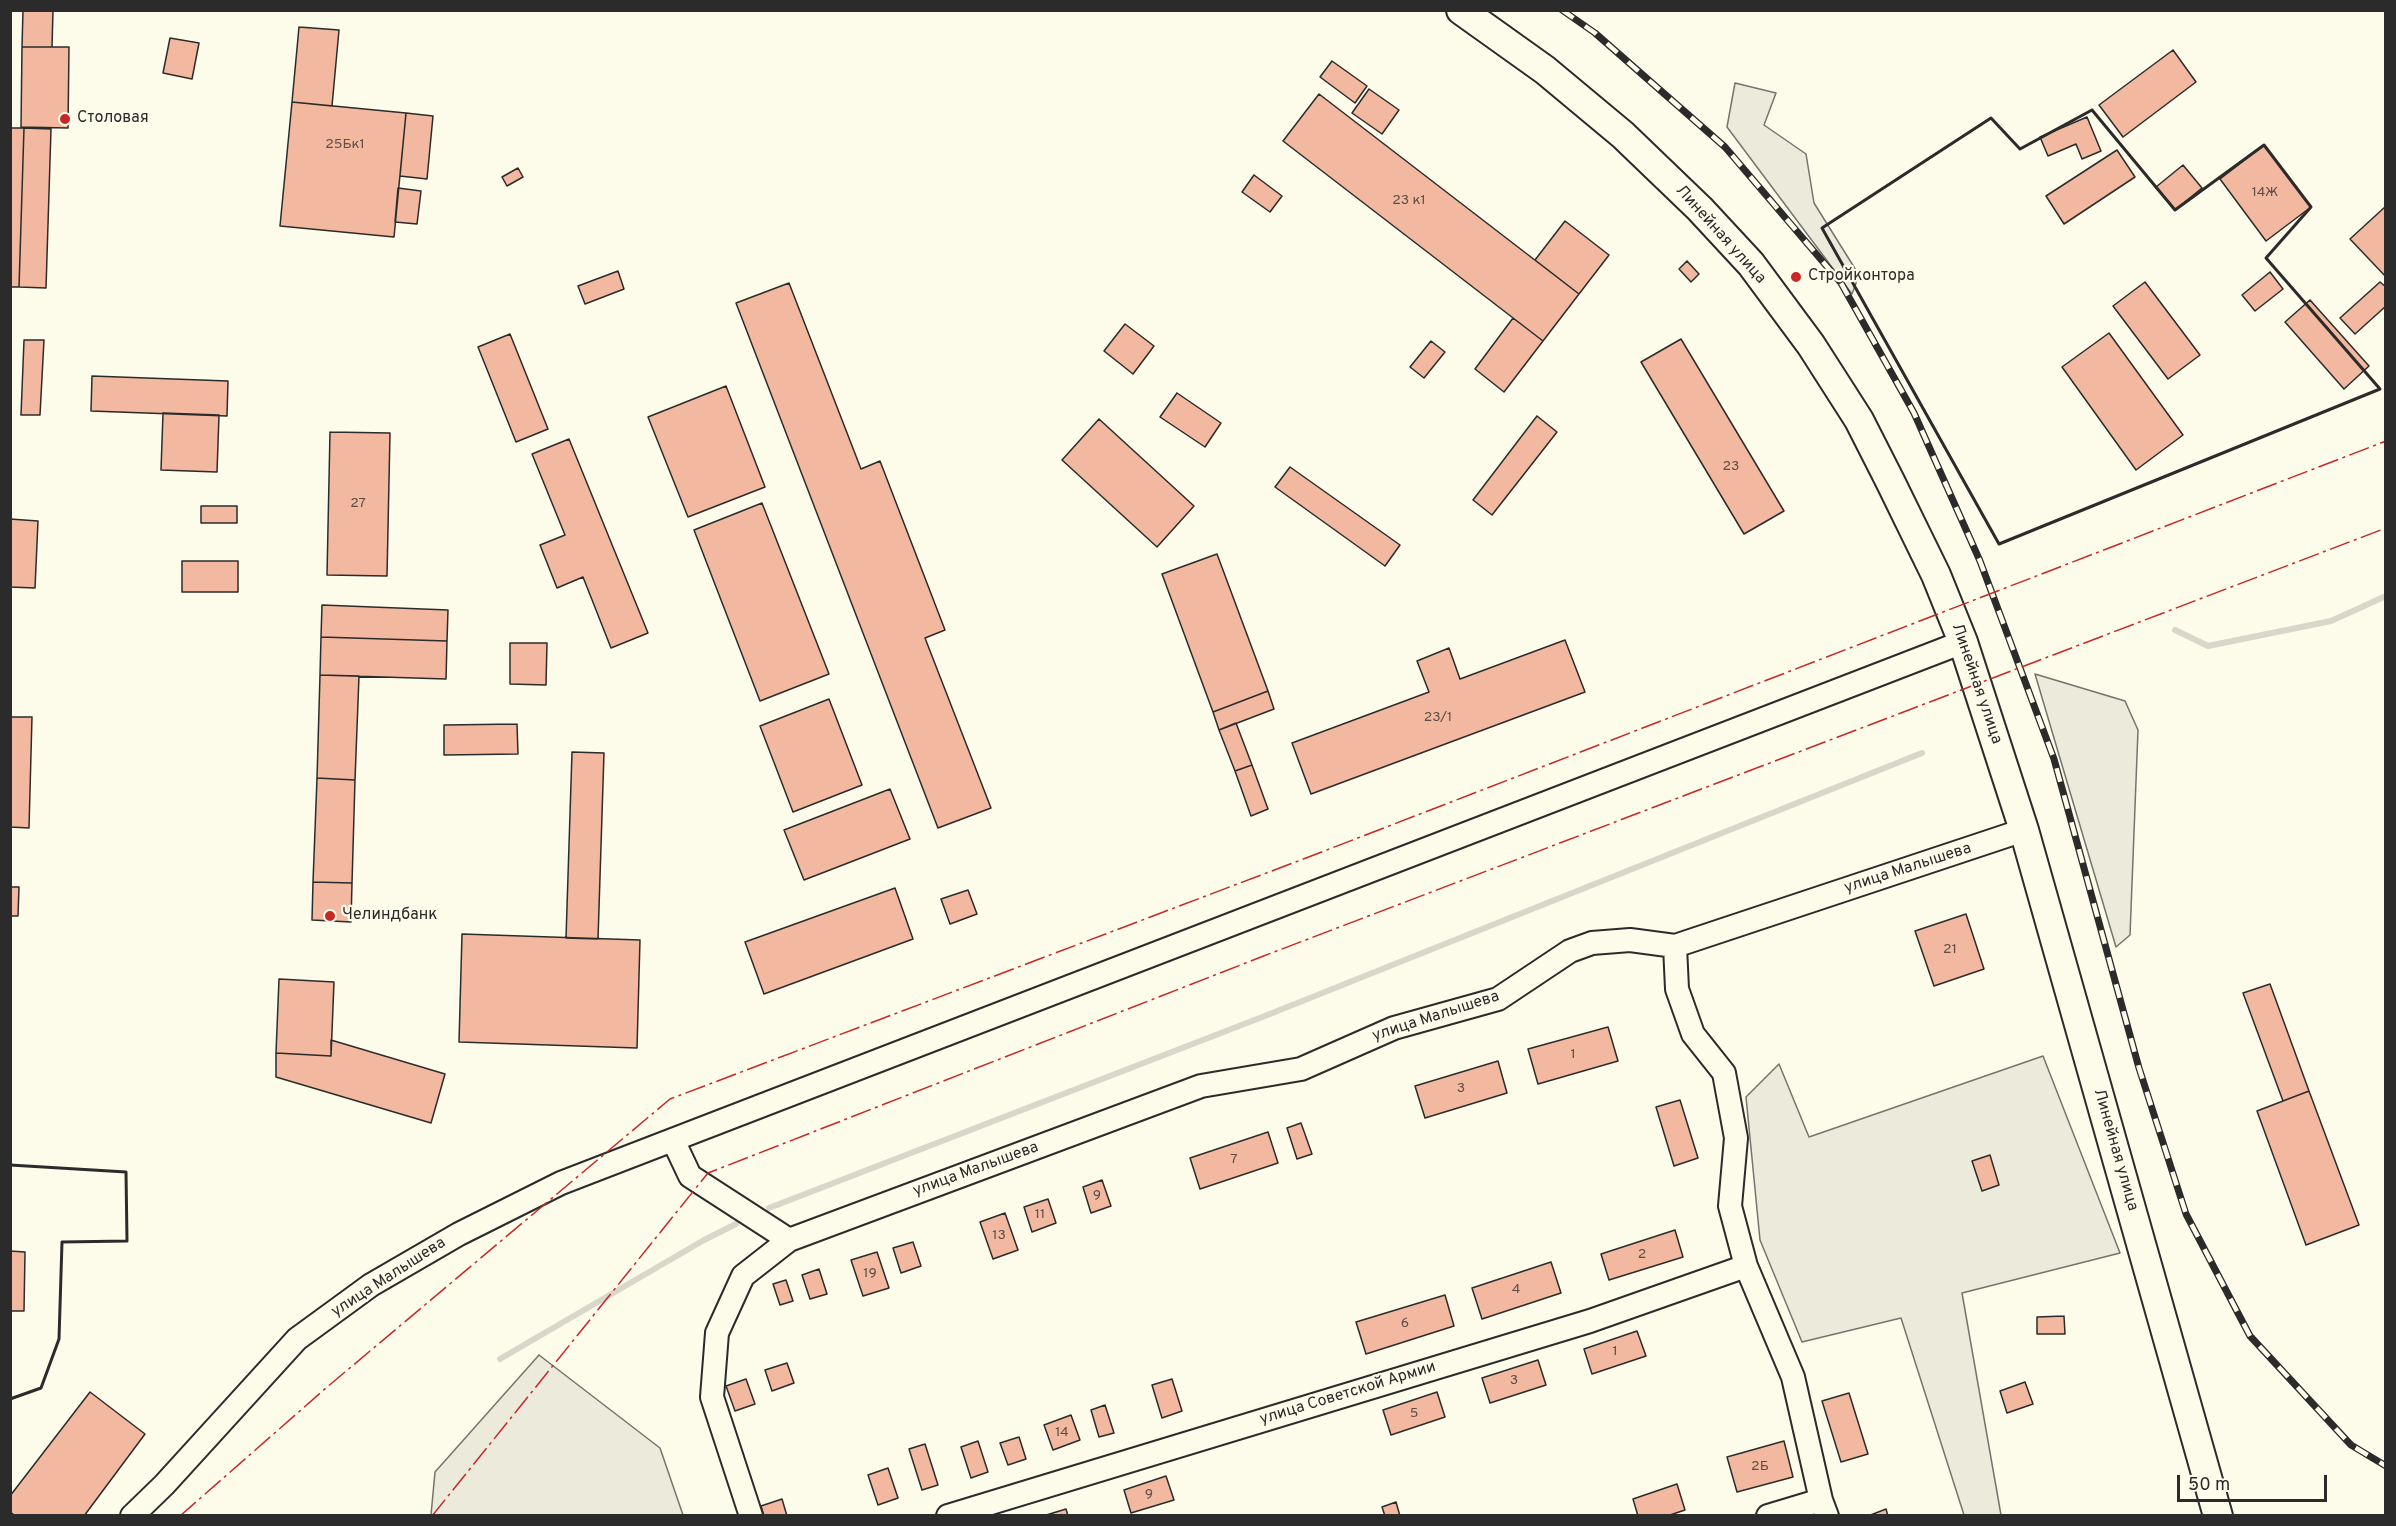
<!DOCTYPE html>
<html>
<head>
<meta charset="utf-8">
<style>
  body { margin:0 }
  #map { position:relative; width:2396px; height:1526px; overflow:hidden; background:#fdfbea; font-family:Overpass,sans-serif }
  canvas { display:block }
  .frame { position:absolute; inset:0; border:12px solid #2b2b2b; pointer-events:none }
  .scale { position:absolute; left:2177px; top:1475px; width:150px; height:27px; box-sizing:border-box; border:3px solid #2b2b2b; border-top:0; padding-left:8px; font-size:18px; line-height:21px; white-space:nowrap; color:#2b2b2b; -webkit-text-stroke:4px #fdfbea; paint-order:stroke }
</style>
</head>
<body>
<div id="map">
<canvas width="2396" height="1526"></canvas>
<div class="frame"></div>
<div class="scale">50 m</div>
</div>
<script>
const ctx = document.querySelector('canvas').getContext('2d');
ctx.lineJoin = 'round';
function paint(path, color) { ctx.fillStyle = color; ctx.fill(path, 'evenodd'); }
const toPath = rows => new Path2D(rows.map(r => 'M' + r).join(''));
function strokePath(path, color, width, dash) { ctx.strokeStyle = color; ctx.lineWidth = width; ctx.lineCap = dash ? 'butt' : 'round'; ctx.setLineDash(dash || []); ctx.stroke(path); }
function write(font, color, halo, rows, align = 'center') {
  ctx.font = font + ' Overpass,sans-serif'; ctx.lineWidth = 4.5; ctx.setLineDash([]); ctx.textBaseline = 'middle'; ctx.strokeStyle = halo; ctx.fillStyle = color; for (const [text, x, y, turn = 0] of rows) {
    ctx.save(); ctx.translate(x, y); ctx.rotate((+turn || 0) * Math.PI / 180); ctx.textAlign = isNaN(turn) ? turn : align; if (halo) ctx.strokeText(text, 0, 0); ctx.fillText(text, 0, 0); ctx.restore();
  }
}
const green = toPath([
  [1735,83,1776,93,1764,125,1806,154,1814,203,1859,275,1852,294,1727,127,1735,83],
  [2035,674,2125,701,2138,730,2130,935,2116,947,2035,674],
  [2043,1056,2120,1253,1962,1293,2001,1515,1964,1515,1901,1318,1802,1342,1760,1240,1746,1097,1779,1064,1809,1137,2043,1056],
  [539,1355,660,1448,683,1515,431,1515,435,1472,539,1355]
]);
paint(green, '#ecebdb');
strokePath(green, '#74746e', 1.5);
strokePath(toPath([
  [2175,630,2208,646,2331,621,2386,596],
  [769,1208,1270,1014,1922,753],
  [500,1359,704,1240,736,1224]
]), '#d8d7c9', 6);
const building = toPath([
  [23,10,53,10,52,47,22,47,23,10],
  [299,27,339,30,332,106,292,102,299,27],
  [170,38,199,43,192,79,163,73,170,38],
  [22,47,69,47,68,128,21,127,22,47],
  [2173,50,2196,82,2123,137,2099,105,2173,50],
  [1332,61,1367,86,1355,103,1320,77,1332,61],
  [1369,89,1399,110,1382,134,1352,113,1369,89],
  [1319,94,1579,294,1543,341,1283,141,1319,94],
  [292,102,406,113,394,237,280,226,292,102],
  [406,113,433,116,427,179,400,176,406,113],
  [2087,117,2101,151,2082,159,2076,144,2048,156,2040,137,2087,117],
  [10,128,24,128,19,287,10,287,10,128],
  [24,128,51,129,46,288,19,287,24,128],
  [2264,145,2311,207,2266,241,2220,179,2264,145],
  [2117,150,2135,177,2064,224,2046,196,2117,150],
  [2183,165,2202,188,2175,210,2156,187,2183,165],
  [518,168,523,177,507,186,502,177,518,168],
  [1254,175,1282,196,1270,212,1242,192,1254,175],
  [398,188,421,191,417,224,395,222,398,188],
  [2386,206,2386,277,2350,239,2386,206],
  [1565,221,1609,255,1579,294,1535,260,1565,221],
  [1687,261,1699,274,1691,282,1679,269,1687,261],
  [618,271,624,289,585,304,578,286,618,271],
  [2270,272,2283,289,2255,311,2242,295,2270,272],
  [2145,282,2200,355,2168,379,2113,306,2145,282],
  [2380,282,2386,287,2386,306,2355,334,2340,318,2380,282],
  [789,283,861,469,880,461,945,630,925,638,991,808,938,828,736,303,789,283],
  [2310,300,2369,366,2344,389,2285,322,2310,300],
  [1513,318,1543,341,1504,392,1475,369,1513,318],
  [1125,324,1154,346,1133,374,1104,351,1125,324],
  [2109,333,2183,435,2136,470,2062,367,2109,333],
  [510,334,548,429,516,442,478,347,510,334],
  [1681,339,1784,511,1744,534,1641,362,1681,339],
  [24,340,44,340,40,415,21,415,24,340],
  [1431,341,1445,352,1424,378,1410,367,1431,341],
  [92,376,228,381,227,416,91,411,92,376],
  [726,386,765,487,688,517,648,417,726,386],
  [1177,393,1221,423,1205,447,1160,417,1177,393],
  [163,413,219,415,217,472,161,470,163,413],
  [1537,416,1557,432,1492,515,1473,500,1537,416],
  [1099,419,1194,506,1157,547,1062,460,1099,419],
  [330,432,390,433,387,576,327,575,330,432],
  [569,439,648,633,611,648,583,577,557,588,540,545,565,535,532,454,569,439],
  [1290,467,1400,545,1385,566,1275,487,1290,467],
  [762,503,829,674,760,701,694,530,762,503],
  [201,506,237,506,237,523,201,523,201,506],
  [10,519,38,521,35,588,10,587,10,519],
  [1217,554,1268,691,1213,712,1162,574,1217,554],
  [182,561,238,561,238,592,182,592,182,561],
  [322,605,448,610,447,641,321,637,322,605],
  [321,637,447,641,446,679,320,675,321,637],
  [1565,640,1585,692,1311,794,1292,743,1429,692,1417,661,1449,648,1460,679,1565,640],
  [510,643,547,643,546,685,510,684,510,643],
  [320,675,359,676,355,780,317,778,320,675],
  [1268,691,1274,709,1219,730,1213,712,1268,691],
  [829,699,862,785,793,812,760,726,829,699],
  [10,717,32,717,29,828,10,827,10,717],
  [1236,723,1252,765,1235,771,1219,730,1236,723],
  [517,724,518,754,444,755,444,725,517,724],
  [572,752,604,753,598,939,566,938,572,752],
  [1252,765,1268,809,1251,816,1235,771,1252,765],
  [317,778,355,780,352,883,313,882,317,778],
  [890,789,910,839,804,880,784,830,890,789],
  [313,882,352,883,351,922,312,920,313,882],
  [10,887,19,887,18,916,10,916,10,887],
  [895,888,913,939,764,994,745,942,895,888],
  [968,890,977,914,950,924,941,899,968,890],
  [1966,914,1984,969,1934,986,1915,931,1966,914],
  [462,934,640,940,637,1048,459,1042,462,934],
  [279,979,334,982,331,1056,276,1053,279,979],
  [2270,984,2309,1091,2283,1101,2243,993,2270,984],
  [1608,1027,1618,1061,1538,1084,1528,1049,1608,1027],
  [331,1040,445,1074,431,1123,276,1077,276,1053,331,1056,331,1040],
  [1498,1061,1507,1093,1425,1118,1415,1086,1498,1061],
  [2309,1091,2359,1225,2306,1245,2257,1111,2309,1091],
  [1680,1100,1698,1158,1674,1166,1656,1107,1680,1100],
  [1301,1123,1312,1154,1297,1159,1287,1128,1301,1123],
  [1268,1132,1278,1163,1200,1189,1190,1158,1268,1132],
  [1990,1155,1999,1185,1982,1191,1972,1161,1990,1155],
  [1102,1180,1111,1206,1091,1213,1083,1187,1102,1180],
  [1048,1199,1056,1223,1032,1232,1024,1207,1048,1199],
  [1005,1213,1018,1250,993,1259,980,1222,1005,1213],
  [1675,1230,1683,1257,1609,1280,1601,1254,1675,1230],
  [913,1242,921,1266,901,1273,893,1248,913,1242],
  [10,1251,25,1252,24,1311,10,1311,10,1251],
  [877,1252,889,1288,863,1296,851,1260,877,1252],
  [1551,1262,1561,1293,1482,1319,1472,1288,1551,1262],
  [819,1269,827,1294,810,1299,802,1275,819,1269],
  [786,1280,793,1301,780,1305,773,1284,786,1280],
  [1445,1295,1454,1326,1366,1354,1356,1322,1445,1295],
  [2064,1316,2065,1334,2037,1334,2037,1317,2064,1316],
  [1637,1331,1646,1356,1592,1374,1584,1349,1637,1331],
  [1538,1360,1546,1385,1490,1403,1482,1378,1538,1360],
  [787,1363,794,1383,772,1391,765,1370,787,1363],
  [746,1379,755,1404,735,1411,726,1386,746,1379],
  [1172,1379,1182,1411,1162,1418,1152,1385,1172,1379],
  [2025,1382,2033,1404,2007,1413,2000,1391,2025,1382],
  [90,1392,145,1434,84,1516,16,1516,10,1512,10,1496,90,1392],
  [1437,1392,1445,1417,1391,1435,1383,1410,1437,1392],
  [1849,1393,1868,1454,1841,1462,1822,1401,1849,1393],
  [1105,1405,1114,1433,1099,1437,1091,1410,1105,1405],
  [1071,1415,1080,1440,1053,1450,1044,1425,1071,1415],
  [1019,1437,1026,1459,1008,1465,1000,1443,1019,1437],
  [978,1441,988,1472,971,1478,961,1447,978,1441],
  [1784,1441,1793,1477,1737,1492,1727,1457,1784,1441],
  [925,1444,938,1485,922,1490,909,1449,925,1444],
  [888,1468,898,1498,878,1505,868,1475,888,1468],
  [1166,1476,1174,1500,1131,1513,1124,1490,1166,1476],
  [1677,1484,1685,1510,1667,1516,1638,1516,1633,1499,1677,1484],
  [782,1499,787,1516,764,1516,761,1506,782,1499],
  [1396,1502,1400,1516,1385,1516,1382,1507,1396,1502],
  [1066,1509,1068,1516,1043,1516,1066,1509],
  [1886,1509,1888,1516,1868,1516,1886,1509]
]);
paint(building, '#f2b8a0');
strokePath(building, '#2b2b2b', 1.5);
const minor = toPath([
  [1675,946,1677,989,1693,1034,1724,1073,1736,1138,1730,1206,1746,1266,1793,1377,1821,1500,1827,1516],
  [673,1140,690,1176,789,1240,1201,1086,1301,1069,1394,1028,1498,999,1570,951,1592,943,1630,940,1675,946,2024,830],
  [132,1516,164,1485,297,1339,371,1285,459,1234,561,1183,1963,642],
  [751,1516,712,1397,717,1333,743,1276,789,1240],
  [948,1516,1590,1321,1746,1266],
  [1768,1516,1821,1500]
]);
const major = toPath([
  [1461,10,1545,70,1623,135,1700,209,1751,264,1811,345,1859,420,1890,481,1936,575,1963,642,2024,830,2218,1516]
]);
strokePath(minor, '#2b2b2b', 26);
strokePath(major, '#2b2b2b', 32);
strokePath(minor, '#fdfbea', 22);
strokePath(major, '#fdfbea', 28);
const rail = toPath([
  [1562,10,1595,33,1725,147,1841,283,1914,413,1980,561,2054,759,2139,1068,2186,1214,2250,1336,2351,1445,2386,1466]
]);
strokePath(rail, '#2b2b2b', 7);
strokePath(rail, '#fdfbea', 4.5, [14]);
strokePath(toPath([
  [2092,110,2175,210,2264,145,2311,207,2266,258,2380,389,1999,544,1822,228,1991,118,2020,149,2092,110],
  [10,1165,126,1172,127,1241,62,1242,59,1339,41,1388,10,1399]
]), '#2b2b2b', 3);
strokePath(toPath([
  [180,1516,326,1388,670,1099,1306,858,2386,441],
  [432,1516,708,1173,1261,957,2386,528]
]), '#c62828', 1.5, [21, 4.5, 3, 4.5]);
for (const [x, y, r, color] of [
  [65,119,6,"#c62828"],
  [1796,277,6,"#c62828"],
  [330,916,6,"#c62828"]
]) { const dot = new Path2D(); dot.arc(x, y, r, 0, 2 * Math.PI); ctx.fillStyle = color; ctx.fill(dot); strokePath(dot, '#fdfbea', 2); }
write('14px', '#5d4e48', null, [
  ["25Бк1",345,145],
  ["14Ж",2265,193],
  ["23 к1",1409,201],
  ["23",1731,467],
  ["27",358,504],
  ["23/1",1438,718],
  ["21",1950,950],
  ["1",1573,1055],
  ["3",1461,1089],
  ["7",1234,1160],
  ["9",1097,1196],
  ["11",1040,1215],
  ["13",999,1236],
  ["2",1642,1255],
  ["19",870,1274],
  ["4",1516,1290],
  ["6",1405,1324],
  ["1",1615,1352],
  ["3",1514,1381],
  ["5",1414,1414],
  ["14",1062,1433],
  ["2Б",1760,1467],
  ["9",1149,1495]
]);
write('16px', '#2b2b2b', '#fdfbea', [
  ["Столовая",77,119],
  ["Стройконтора",1808,277],
  ["Челиндбанк",342,916]
], 'left');
write('16px', '#2b2b2b', '#fdfbea', [
  ["Линейная улица",1720,235,48],
  ["Линейная улица",1976,684,71],
  ["улица Малышева",1908,869,-18],
  ["улица Малышева",1436,1017,-18],
  ["Линейная улица",2115,1150,74],
  ["улица Малышева",976,1170,-20],
  ["улица Малышева",389,1278,-33],
  ["улица Советской Армии",1348,1394,-17]
]);
</script>
</body>
</html>
